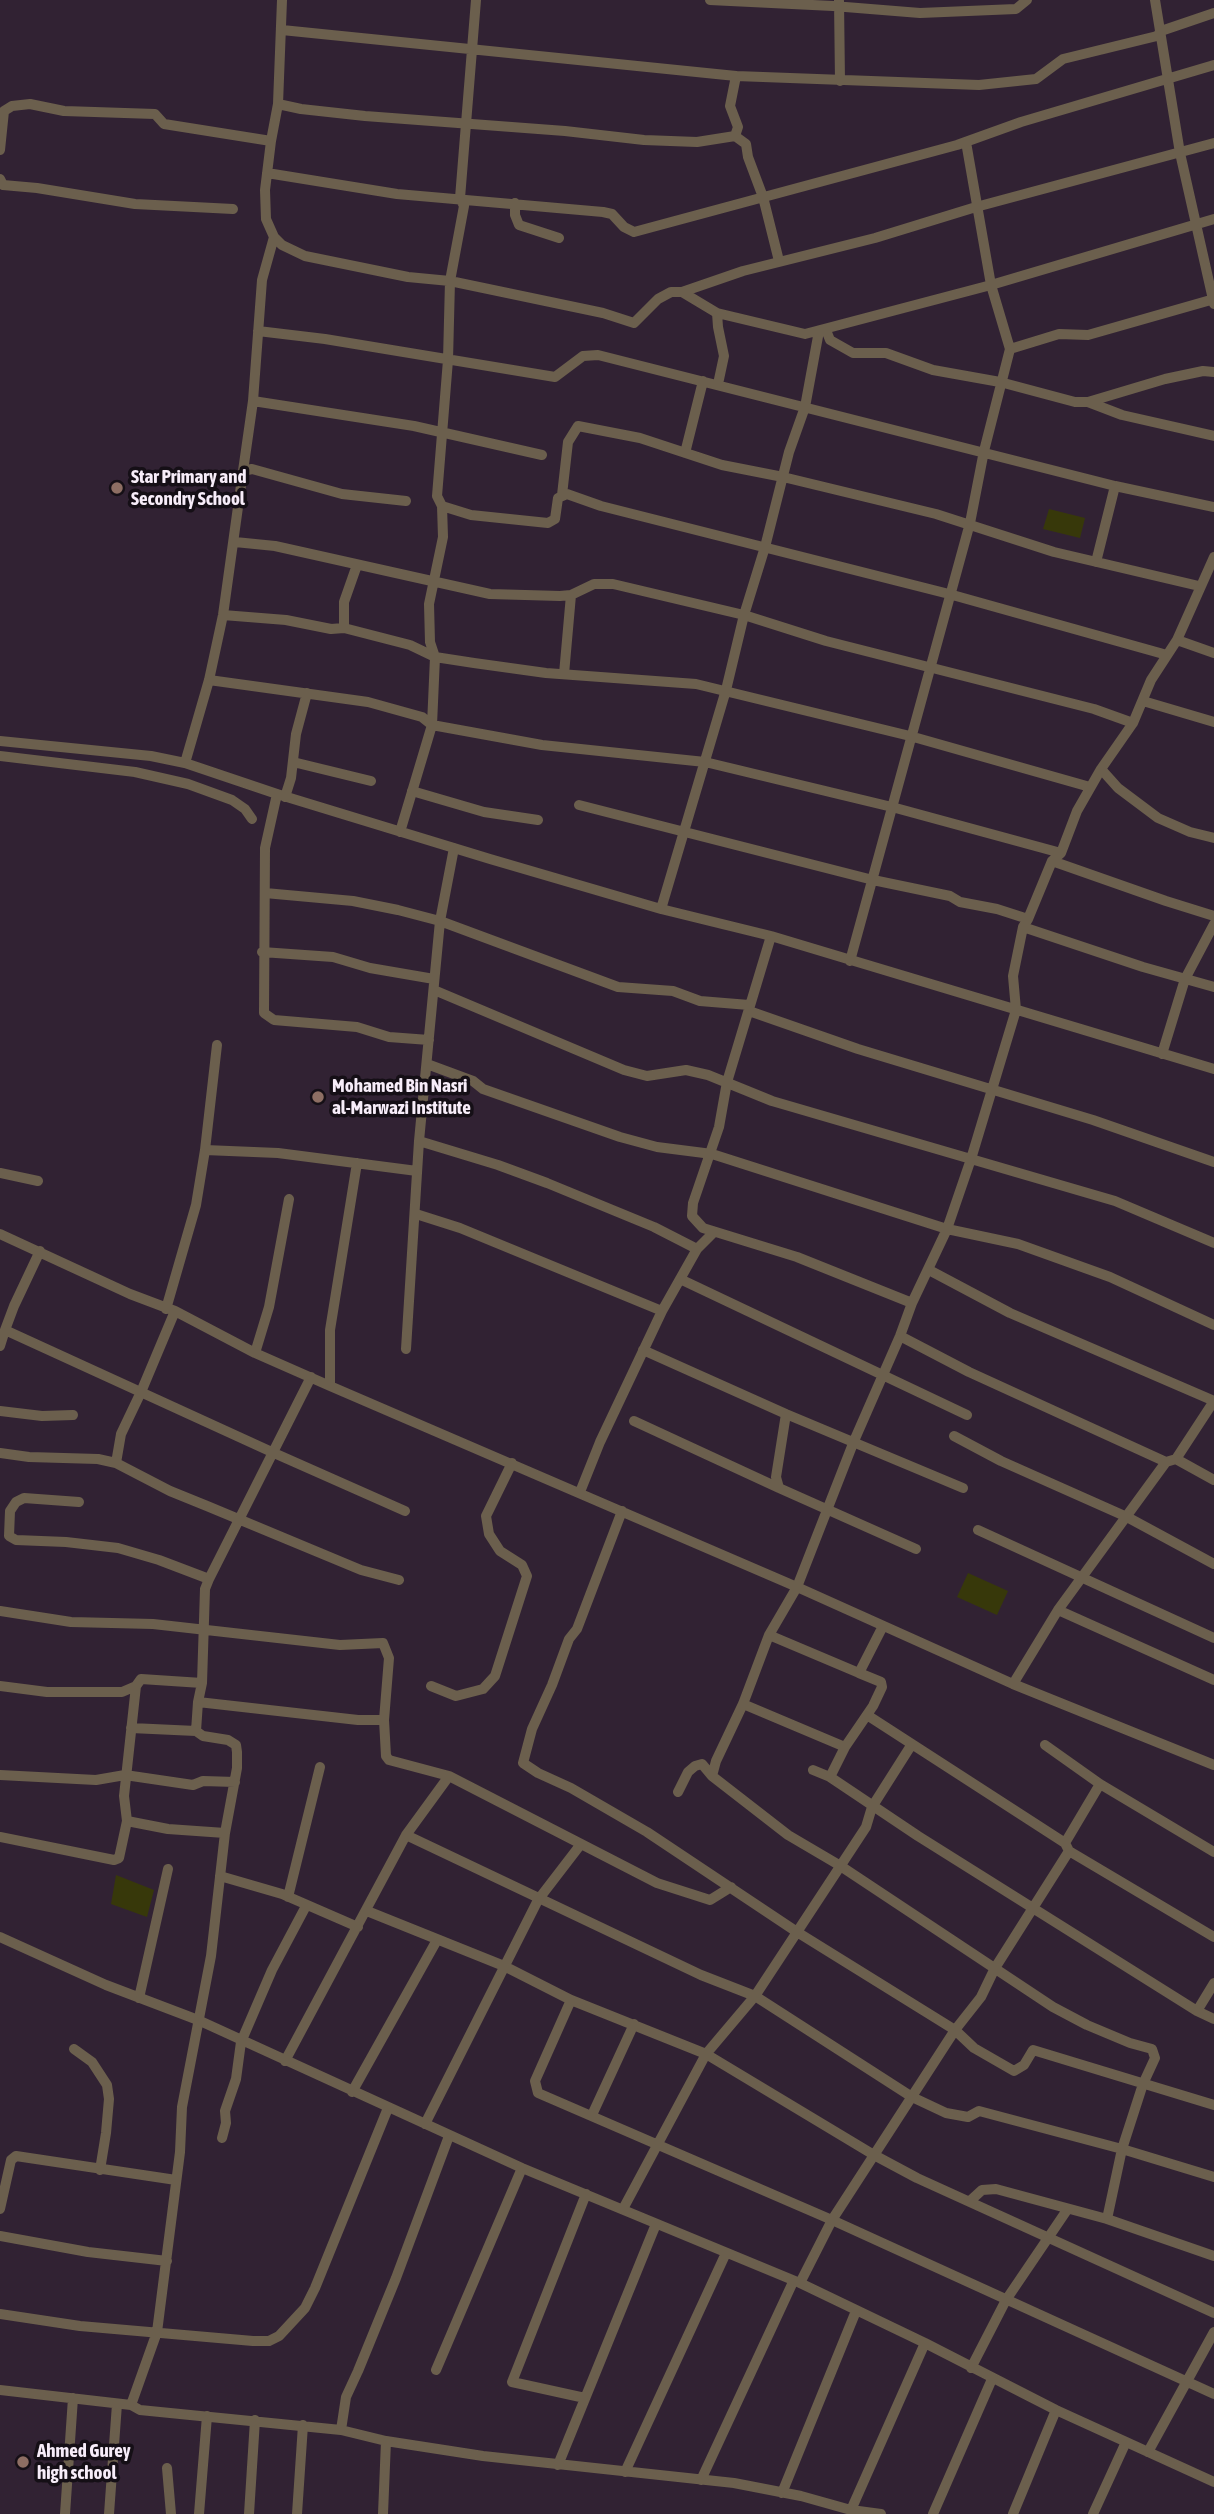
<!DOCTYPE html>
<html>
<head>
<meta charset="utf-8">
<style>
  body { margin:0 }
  canvas { display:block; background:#312233 }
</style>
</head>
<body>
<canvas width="1214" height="2514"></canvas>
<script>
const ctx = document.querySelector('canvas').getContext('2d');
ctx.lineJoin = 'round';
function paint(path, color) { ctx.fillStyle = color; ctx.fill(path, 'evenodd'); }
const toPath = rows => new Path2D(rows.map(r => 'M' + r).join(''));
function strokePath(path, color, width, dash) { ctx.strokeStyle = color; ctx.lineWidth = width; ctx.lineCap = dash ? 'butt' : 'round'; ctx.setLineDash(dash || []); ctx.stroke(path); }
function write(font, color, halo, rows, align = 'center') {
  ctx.font = font + ' "Asap Condensed",sans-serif'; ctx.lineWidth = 7; ctx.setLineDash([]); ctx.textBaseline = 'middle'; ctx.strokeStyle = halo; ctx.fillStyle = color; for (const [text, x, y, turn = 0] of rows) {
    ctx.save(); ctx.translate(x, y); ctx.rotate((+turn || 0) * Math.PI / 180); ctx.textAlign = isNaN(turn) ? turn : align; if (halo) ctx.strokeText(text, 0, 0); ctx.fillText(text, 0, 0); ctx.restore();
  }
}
paint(toPath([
  [1049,509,1085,518,1080,538,1043,529],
  [968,1573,1008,1591,997,1615,957,1597],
  [116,1875,154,1890,147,1917,111,1904]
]), '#37380a');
strokePath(toPath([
  [282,0,278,104,271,141,265,190,266,219,274,237,282,245,305,256,408,277,450,281,603,313,634,323,658,299,671,292,682,292,743,271,875,238,976,207,1214,143],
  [710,0,833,6,920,13,1016,9,1027,0],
  [1155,0,1180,153,1214,304],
  [839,1,840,81],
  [282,30,736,76,979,85,1036,79,1063,59,1157,36,1161,31,1214,13],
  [736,76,730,106,738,127,735,136,746,144,748,157,763,197,779,261],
  [278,104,301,109,365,116,565,131,644,140,697,142,735,136],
  [0,150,4,111,12,106,30,104,64,111,155,114,164,124,271,141],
  [267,173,397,194,603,212,612,214,624,227,634,232,957,145,1021,122,1214,65],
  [0,179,3,185,37,188,135,204,233,209],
  [515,203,515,215,519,225,559,238],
  [274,237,262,280,253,401,414,426,542,455],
  [682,292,717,313,805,334,991,285,1214,219],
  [717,313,718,327,724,356,718,384],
  [826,330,830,340,853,353,886,353,933,370,1000,382,1075,402,1088,402,1122,415,1214,436],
  [258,331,325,339,555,377,583,356,598,355,1115,486,1214,507],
  [1010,349,1059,334,1088,335,1214,299],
  [1088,402,1165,379,1203,371,1214,372],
  [685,453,703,381],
  [243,471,253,401],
  [562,495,568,442,578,426,640,438,722,465,783,477,936,514,1054,552,1199,586],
  [442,506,471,515,548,523,555,519,558,498,567,494,601,506,949,594,1167,655],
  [235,542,275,546,490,594,560,596,571,595,594,584,613,584,744,615,826,641,1094,709,1133,723],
  [1096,562,1115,486],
  [223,615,286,620,331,629,344,628,410,645,435,657,474,663,546,673,696,684,910,736,1090,787],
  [344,628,344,602,357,565],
  [1177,640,1214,653],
  [564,674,571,595],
  [209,680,368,702,422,717,432,725,542,745,705,762,892,807,1061,853],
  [1143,701,1214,722],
  [0,741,151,756,185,763,277,794,490,859,661,909,771,936,1214,1069],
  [0,756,135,772,188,784,232,800,245,809,252,819],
  [293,762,371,781],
  [185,763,209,680,223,615,243,471,252,469,342,494,406,501],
  [1101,769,1118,788,1158,818,1190,832,1214,838],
  [412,791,484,812,538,820],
  [277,794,265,848,264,1013,274,1020,357,1027,389,1037,429,1040],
  [285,797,291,778,296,734,307,693],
  [579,805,873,880,950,896,960,902,997,909,1028,919],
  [400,832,432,725,435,657,430,642,429,604,443,537,442,506,437,496,448,360,450,281,464,206,460,198,476,0],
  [1052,861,1166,901,1214,916],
  [265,893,353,901,398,910,440,921,618,987,673,991,700,1001,749,1005],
  [661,909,726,690,744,615,765,547,789,452,805,407,819,331],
  [1023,927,1143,967,1214,987],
  [771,936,727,1082,719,1127,693,1203,692,1216,703,1228,797,1257,912,1303],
  [262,952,333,957,370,968,434,979],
  [850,961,970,523,984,451,1010,349,991,285,966,142],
  [434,990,624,1070,647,1076,686,1070,708,1075,772,1101,1115,1201,1214,1243],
  [749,1011,858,1049,1093,1120,1214,1162],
  [1162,1054,1185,979,1214,924],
  [427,1064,473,1081,483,1089,620,1137,657,1147,712,1154,947,1229,1018,1244,1110,1277,1214,1325],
  [419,1141,498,1165,547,1183,654,1227,697,1249],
  [205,1150,278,1153,417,1171],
  [0,1173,38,1181],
  [416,1214,460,1228,662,1311],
  [0,1234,130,1294,175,1311,255,1353,330,1386,797,1587,1013,1684,1214,1765],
  [40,1251,14,1306,5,1330,274,1453,405,1511],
  [929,1270,1010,1313,1214,1401],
  [680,1279,967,1415],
  [166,1309,196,1205,205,1150,217,1045],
  [175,1311,141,1392,121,1434,116,1463,170,1491,207,1506,361,1570,399,1580],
  [900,1336,969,1372,1166,1462],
  [0,1346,5,1330],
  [406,1349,419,1141,440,921,454,848],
  [643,1350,786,1414,963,1488],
  [255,1353,269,1307,289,1199],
  [311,1377,209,1579,205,1589,202,1683,198,1702,358,1720,384,1720],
  [330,1386,330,1330,357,1163],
  [0,1411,42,1416,73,1415],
  [786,1414,776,1477,779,1488,916,1549],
  [634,1421,779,1488],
  [954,1436,1001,1461,1127,1517,1214,1564],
  [0,1453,29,1457,98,1459,116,1463],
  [1176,1459,1214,1480],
  [580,1492,600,1442,662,1311,697,1249,714,1232],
  [79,1502,24,1498,16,1502,10,1511,9,1536,16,1540,66,1542,118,1548,159,1560,209,1579],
  [622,1511,577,1629,569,1639,552,1685,532,1729,523,1763,538,1773,571,1788,647,1832,797,1932,955,2030,974,2048,1014,2071,1024,2065,1033,2050,1214,2105],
  [978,1530,1214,1638],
  [1058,1610,1214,1680],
  [0,1611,71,1622,153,1624,340,1645,383,1643,389,1658,384,1720,386,1756,389,1760,449,1776,657,1883,710,1900,731,1887],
  [769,1635,859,1673],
  [1013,1684,1058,1610,1166,1462,1176,1459,1214,1401],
  [0,1686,47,1692,122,1692,136,1686,141,1679,202,1683],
  [431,1686,456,1696,483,1689,495,1676,527,1576,522,1565,500,1551,489,1534,486,1516,512,1463],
  [743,1704,845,1747],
  [867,1715,1065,1843,1069,1851,1214,1937],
  [131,1728,196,1731,203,1736,228,1740,236,1745,237,1752,237,1768,225,1833,211,1956,182,2107,180,2152,157,2332,131,2405],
  [196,1731,198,1702],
  [1045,1745,1100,1784,1214,1852],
  [813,1770,830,1777,918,1836,1197,2011,1214,2019],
  [0,1775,96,1780,125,1775,193,1785,203,1781,235,1782],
  [830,1777,845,1747,873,1706,882,1687,881,1682,859,1673,883,1626],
  [678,1792,688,1772,695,1766,702,1764,712,1776],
  [127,1821,168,1829,225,1833],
  [406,1835,701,1975,755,1996,912,2097,946,2113,968,2117,979,2111,1122,2149,1214,2177],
  [0,1837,114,1860,119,1858,127,1821,124,1796,136,1686],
  [1065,1843,1100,1784],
  [220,1876,282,1894,358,1927],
  [288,1897,320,1767],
  [367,1911,504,1966,571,2000,706,2054,874,2155,917,2178,1214,2313],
  [0,1937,106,1985,198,2020,522,2168,800,2283,925,2343,1056,2410,1214,2482],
  [139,1998,168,1869],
  [571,2000,535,2081,538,2093,832,2220,1214,2394],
  [1197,2011,1214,1983],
  [74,2049,92,2062,107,2085,109,2099,106,2133,100,2170],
  [285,2061,406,1835,449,1776],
  [352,2092,437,1940],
  [592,2115,634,2024],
  [425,2124,538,1900,581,1844],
  [222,2138,226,2123,225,2111,236,2079,241,2042,272,1970,306,1906],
  [970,2201,982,2190,996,2189,1107,2219,1214,2256],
  [0,2209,11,2160,16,2156,176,2180],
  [623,2209,706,2054,755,1996,866,1827,872,1807,912,1744],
  [1107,2219,1122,2149,1143,2084,1155,2058,1152,2049,1130,2043,1087,2025,1053,2007,839,1865,788,1835,712,1776,716,1761,743,1704,769,1635,797,1587,854,1441,900,1336,912,1303,947,1229,971,1159,1016,1010,1013,976,1023,927,1028,919,1052,861,1061,853,1077,811,1101,769,1133,723,1151,680,1177,640,1214,557],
  [0,2236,88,2252,167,2261],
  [800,2283,832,2220,955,2030,981,1997,995,1968,1069,1851],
  [0,2314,80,2326,253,2341,269,2341,279,2336,305,2308,315,2288,388,2108],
  [971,2368,1006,2300,1067,2210],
  [436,2370,522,2168],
  [0,2390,131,2405,140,2410,341,2430,386,2441,483,2456,734,2483,801,2496,851,2510,881,2514],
  [585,2398,512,2382,586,2194],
  [341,2430,346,2397,358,2371,396,2278,449,2136],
  [1148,2452,1214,2332],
  [558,2465,656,2224],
  [167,2468,171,2514],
  [625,2472,726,2253],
  [701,2480,793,2282],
  [782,2493,856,2311],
  [851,2510,925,2343],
  [65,2514,73,2398],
  [109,2514,117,2404],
  [199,2514,207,2416],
  [249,2514,255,2420],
  [297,2514,303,2425],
  [383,2514,386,2441],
  [933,2514,992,2379],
  [1013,2514,1056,2410],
  [1093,2514,1126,2442]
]), '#6b5f4d', 10);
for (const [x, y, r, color] of [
  [117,488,7,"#8d6e63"],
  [318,1097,7,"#8d6e63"],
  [23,2462,7,"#8d6e63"]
]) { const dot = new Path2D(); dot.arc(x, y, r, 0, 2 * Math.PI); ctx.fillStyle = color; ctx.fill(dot); strokePath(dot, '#150f16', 2.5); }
write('bold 19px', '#f7edf9', '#150f16', [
  ["Star Primary and",131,477],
  ["Secondry School",131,499],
  ["Mohamed Bin Nasri",332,1086],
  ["al-Marwazi Institute",332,1108],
  ["Ahmed Gurey",37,2451],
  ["high school",37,2473]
], 'left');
</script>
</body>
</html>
